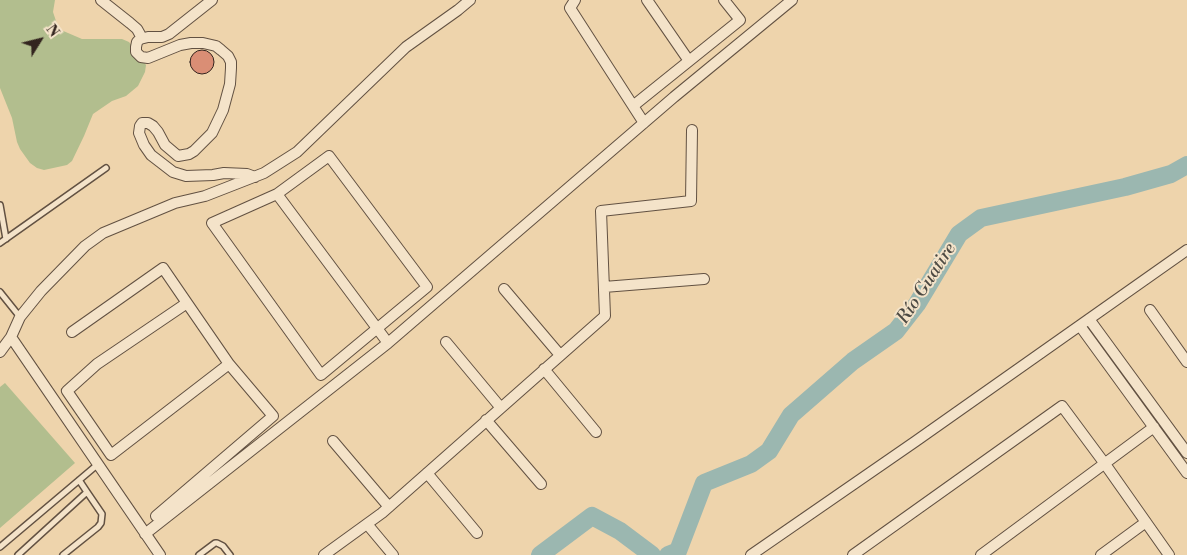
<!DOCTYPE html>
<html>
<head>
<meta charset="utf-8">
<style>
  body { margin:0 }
  #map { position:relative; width:1187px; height:555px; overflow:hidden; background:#eed4ac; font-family:"Libre Bodoni",serif }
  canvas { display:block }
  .north { position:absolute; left:15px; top:15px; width:50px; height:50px; -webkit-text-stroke:4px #f4e3c9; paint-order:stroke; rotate:54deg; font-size:14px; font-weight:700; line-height:20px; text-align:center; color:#33251f }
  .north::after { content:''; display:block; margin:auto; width:18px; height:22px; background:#33251f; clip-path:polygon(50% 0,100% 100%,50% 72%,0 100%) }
</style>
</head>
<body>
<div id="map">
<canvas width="1187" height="555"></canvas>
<div class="north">N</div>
</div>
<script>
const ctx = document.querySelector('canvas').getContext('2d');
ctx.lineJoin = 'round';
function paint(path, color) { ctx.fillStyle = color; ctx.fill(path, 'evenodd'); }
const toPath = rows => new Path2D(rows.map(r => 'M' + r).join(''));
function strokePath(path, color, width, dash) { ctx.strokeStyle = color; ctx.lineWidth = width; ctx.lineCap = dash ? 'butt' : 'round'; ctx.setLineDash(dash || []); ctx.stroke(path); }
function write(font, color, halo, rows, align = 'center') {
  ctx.font = font + ' "Libre Bodoni",serif'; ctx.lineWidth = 4; ctx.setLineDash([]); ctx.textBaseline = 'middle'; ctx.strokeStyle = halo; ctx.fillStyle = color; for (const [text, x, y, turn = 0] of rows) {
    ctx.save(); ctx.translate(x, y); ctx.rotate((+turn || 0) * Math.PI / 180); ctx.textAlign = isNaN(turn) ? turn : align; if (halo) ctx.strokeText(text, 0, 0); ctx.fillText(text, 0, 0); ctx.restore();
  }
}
paint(toPath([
  [0,0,55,0,53,12,57,24,61,30,82,39,122,39,129,42,146,65,145,72,138,86,126,96,112,101,93,114,84,136,72,161,67,165,44,170,37,168,30,163,20,149,17,142,12,118,0,88],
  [5,383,75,463,0,528,0,387]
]), '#b2be8e');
strokePath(toPath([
  [540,555,592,516,620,531,652,555],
  [668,555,678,551,704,483,751,464,769,451,791,415,853,361,896,331,917,304,959,234,981,218,1125,187,1171,174,1187,165]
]), '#9bb7b0', 18);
const building = toPath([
  '190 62a12 12 0 1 1 24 0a12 12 0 1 1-24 0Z'
]);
paint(building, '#da8e75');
strokePath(building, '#33251f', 1);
const service = toPath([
  [0,205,6,239],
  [0,243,106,168],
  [0,292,20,317],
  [79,480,87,492],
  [0,547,97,465],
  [18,555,87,492,102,514,101,523,98,527,63,555],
  [199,555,215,543,217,543,223,546,230,555]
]);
const minor = toPath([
  [101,0,130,23,137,29,142,38],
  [212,0,169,34,162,37,148,37,140,39,137,42,136,47,136,52,141,57,148,58,180,45,191,43,203,43,216,46,221,50,228,56,231,62,231,68,230,84,223,110,212,133,194,151,189,154,178,156,165,145,158,132,153,126,148,123,142,123,140,126,139,133,144,145,151,155,173,172,186,176,213,175,224,173,247,174,255,177],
  [575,0,570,8,644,123],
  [647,0,689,61],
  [633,106,740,20,724,0],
  [329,156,427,287,321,375,212,223,277,194,329,156],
  [277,194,388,343],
  [604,287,704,279],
  [504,289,560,355],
  [187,303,229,364],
  [1150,310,1187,362],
  [1089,319,1187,453],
  [1080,326,1187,473],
  [72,332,163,268,187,303,97,364,67,391,111,455,229,364,273,416,156,516],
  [11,337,160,555],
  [446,342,501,408],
  [0,352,11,337,20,317,41,291,85,246,103,233,175,203,205,196,264,173,297,152,406,47,458,10,470,0],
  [544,369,596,432],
  [486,420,541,484],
  [333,441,389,507],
  [427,473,477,533],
  [367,524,393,555],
  [145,534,388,343,674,97,792,0],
  [324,555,382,513,605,316,601,211,691,201,692,130],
  [751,555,916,441,1187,250],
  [853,555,1062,406,1105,464,1169,555],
  [981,555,1154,427],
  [1101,555,1146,522]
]);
strokePath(service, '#625142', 8);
strokePath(minor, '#625142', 12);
strokePath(service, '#f4e3c9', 5);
strokePath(minor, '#f4e3c9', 10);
write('italic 18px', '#4d4a43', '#f4e3c9', [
  ["Río Guatire",927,284,-57]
]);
</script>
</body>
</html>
